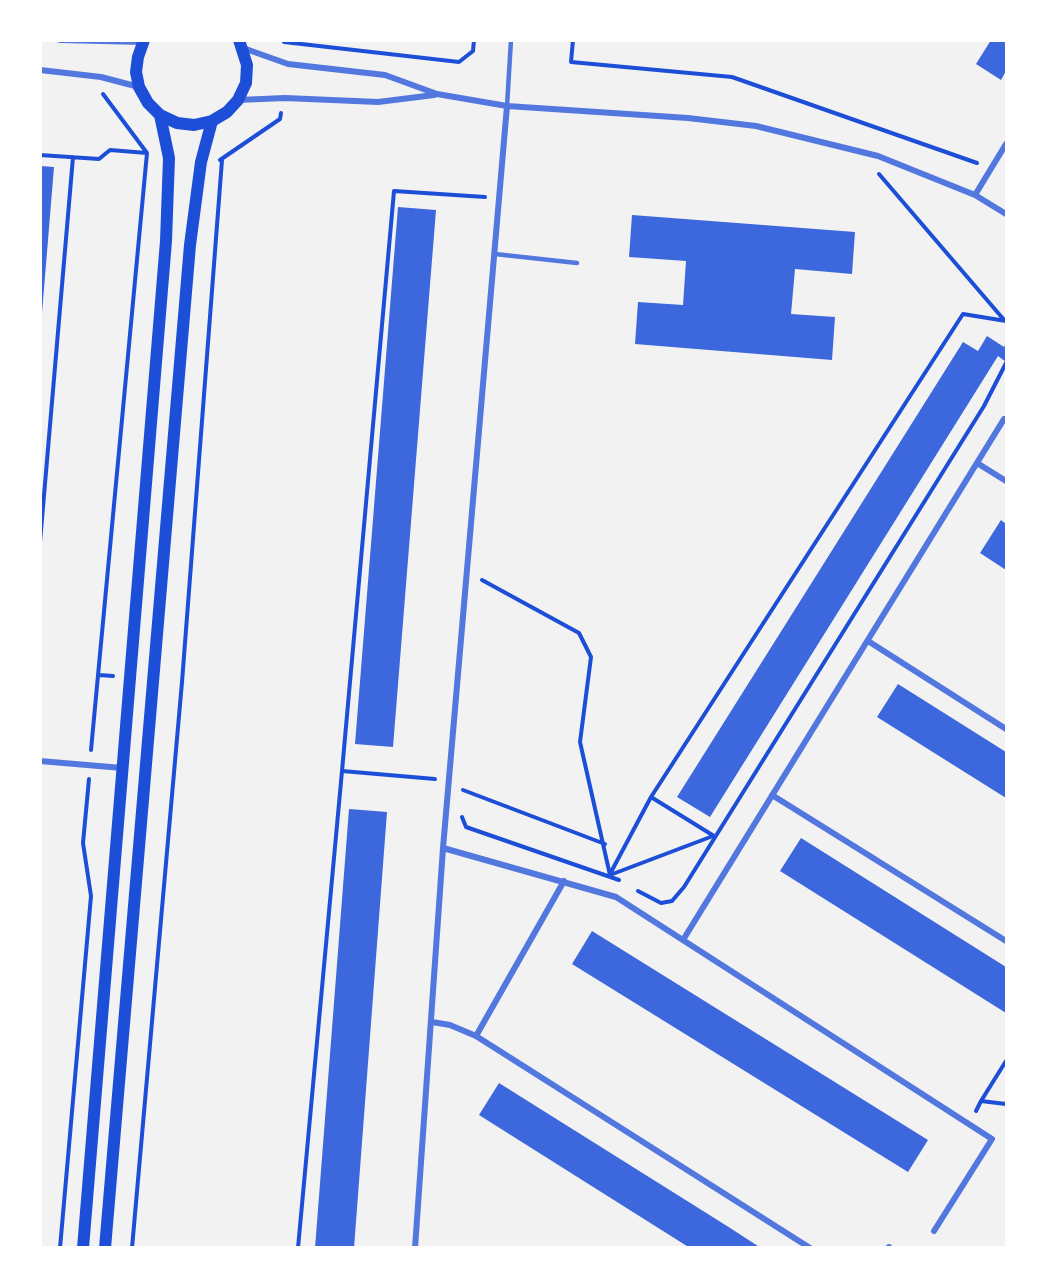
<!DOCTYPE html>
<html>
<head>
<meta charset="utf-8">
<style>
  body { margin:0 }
  #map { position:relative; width:1047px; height:1288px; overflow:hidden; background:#f2f2f2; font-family:Poppins,sans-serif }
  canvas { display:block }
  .frame { position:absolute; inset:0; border:42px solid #fff; pointer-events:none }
</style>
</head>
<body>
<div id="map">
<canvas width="1047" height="1288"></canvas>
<div class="frame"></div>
</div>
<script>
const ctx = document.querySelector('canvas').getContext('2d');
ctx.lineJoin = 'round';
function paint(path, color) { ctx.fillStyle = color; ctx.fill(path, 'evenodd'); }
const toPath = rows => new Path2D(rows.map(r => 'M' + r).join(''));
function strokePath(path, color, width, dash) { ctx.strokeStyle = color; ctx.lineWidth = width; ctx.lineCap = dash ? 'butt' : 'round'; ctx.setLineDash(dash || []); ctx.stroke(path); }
paint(toPath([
  [991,40,1006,40,1006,71,1001,80,976,64],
  [40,166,54,167,42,313,40,313],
  [398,207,436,210,393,747,355,744],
  [632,215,855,232,852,274,795,269,791,314,835,317,832,360,635,344,638,302,683,305,686,261,629,257],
  [987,336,1004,347,1006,343,1006,362,998,356,710,817,677,797,963,342,978,351],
  [1001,520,1006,524,1006,570,980,553],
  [898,684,1006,752,1006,798,877,717],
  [349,809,387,812,354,1248,315,1248],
  [801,838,1006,967,1006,1013,780,871],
  [592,931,928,1140,908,1172,572,964],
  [499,1083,727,1226,761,1248,690,1248,479,1115]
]), '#3d67dc');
strokePath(toPath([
  [573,40,571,62,732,77,977,163],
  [284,42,459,62,473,51,474,40],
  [40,155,99,159,110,150,147,153],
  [220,160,280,119,281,113],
  [879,174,1005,321],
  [40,542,73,157],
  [482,580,579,633,591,657,580,742,610,875],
  [99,675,113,676],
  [91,750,147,153,103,94],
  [342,771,394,191,485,197],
  [463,790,605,844],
  [651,797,963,314,1006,321],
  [462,817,466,827,619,880],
  [610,874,651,797,714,836],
  [610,875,713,836],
  [638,891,661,903,672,901,684,887,984,406,1006,363],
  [981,1101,1006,1061],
  [976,1111,981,1101,1006,1104],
  [60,1248,91,896,83,843,89,779],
  [132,1248,182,682,222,160],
  [298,1248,342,771,435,779]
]), '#1d4ed8', 4);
strokePath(toPath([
  [507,106,511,40],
  [495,254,577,263]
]), '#5277de', 4.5);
strokePath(toPath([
  [60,40,143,42],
  [243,48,288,64,385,75,437,94,507,106,688,118,756,126,878,156,975,195,1006,214],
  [40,70,101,77,139,87],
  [238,100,285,98,378,102,434,95],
  [975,195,1006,144],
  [977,463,1006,481],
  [868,641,1006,729],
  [40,761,122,768],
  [772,795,1006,941],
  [443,848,616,897,992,1139,934,1231],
  [683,940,1004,419,1006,421],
  [432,1022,450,1025,476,1036,810,1248],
  [476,1036,564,881],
  [415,1248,443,848,507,106],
  [889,1248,889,1247]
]), '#5277de', 6);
strokePath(toPath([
  [144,40,138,57,136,72,139,87,148,103,160,115,177,123,194,125,212,121,227,112,238,100,246,83,247,65,239,40],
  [83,1248,166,241,169,158,160,115],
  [105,1248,190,245,201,162,212,121]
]), '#1d4ed8', 12);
</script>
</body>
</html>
